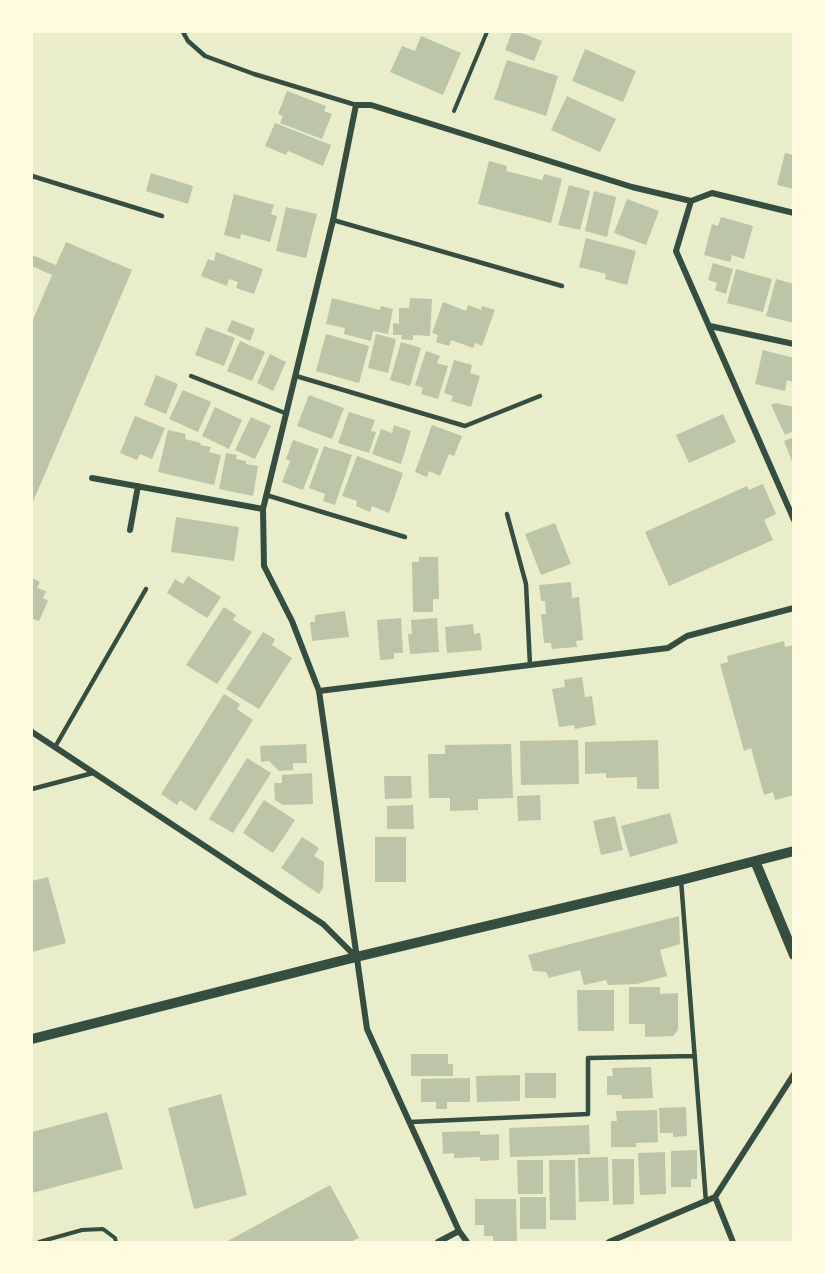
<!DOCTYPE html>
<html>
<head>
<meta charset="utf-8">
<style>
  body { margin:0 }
  #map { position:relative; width:825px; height:1274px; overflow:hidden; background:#e9edc9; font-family:Ubuntu,sans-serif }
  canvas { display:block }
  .frame { position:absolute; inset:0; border:33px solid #fefae0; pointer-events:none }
</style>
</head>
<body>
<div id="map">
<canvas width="825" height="1274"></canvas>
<div class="frame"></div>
</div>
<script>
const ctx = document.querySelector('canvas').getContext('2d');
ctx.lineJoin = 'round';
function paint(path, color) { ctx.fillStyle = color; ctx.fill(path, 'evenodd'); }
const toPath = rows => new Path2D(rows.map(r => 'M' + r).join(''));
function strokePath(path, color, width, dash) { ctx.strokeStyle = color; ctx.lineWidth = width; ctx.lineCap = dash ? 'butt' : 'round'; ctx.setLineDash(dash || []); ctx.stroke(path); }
paint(toPath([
  [512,32,519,32,542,41,534,61,505,50],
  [421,36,461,53,443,95,390,72,402,46,415,51],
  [585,49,636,71,623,102,572,81],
  [507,60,558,76,546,116,494,99],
  [287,91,326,106,324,111,332,114,322,139,280,123,283,116,278,114],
  [567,96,616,119,600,152,551,130],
  [275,123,331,145,323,166,288,151,286,155,265,146],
  [785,153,794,155,794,189,777,185],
  [489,161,507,166,506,171,542,180,544,174,562,179,551,223,478,204],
  [151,173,193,186,188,204,146,191],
  [569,185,590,191,580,230,558,225],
  [594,191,616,197,607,237,585,231],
  [234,194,274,205,271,214,277,216,270,242,241,234,240,239,224,235],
  [627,199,659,211,646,245,614,233],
  [286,207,317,214,306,258,276,251],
  [721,217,753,226,744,259,732,255,730,262,704,255,712,224,718,226],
  [586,238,636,251,627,285,605,279,606,274,579,267],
  [66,242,132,270,32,504,32,322,52,275,32,266,32,255,56,265],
  [216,252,263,269,254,294,236,288,238,282,229,279,227,286,201,276,208,259,214,261],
  [713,263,733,269,726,294,715,290,717,283,708,280],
  [736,269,772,279,763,312,727,303],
  [776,279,794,284,794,323,766,316],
  [332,298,380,310,381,306,393,309,388,334,373,331,371,341,344,334,345,328,326,324],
  [410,298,432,299,430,336,413,335,413,340,401,339,402,335,393,335,393,323,399,324,399,308,409,308],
  [443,302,466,311,468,305,481,310,482,306,495,310,482,346,475,343,473,348,451,340,449,346,436,342,438,335,432,333],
  [232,320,255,329,250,341,227,331],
  [206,327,235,338,224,366,195,355],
  [326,334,369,346,359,383,316,371],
  [376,334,396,339,388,373,368,368],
  [240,341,265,352,252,381,227,371],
  [401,342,421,348,410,386,390,380],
  [763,350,794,358,793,382,787,380,785,391,755,384],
  [426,351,440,356,437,363,448,366,438,399,421,394,423,388,415,385],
  [270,354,286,362,273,391,257,383],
  [454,360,472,365,470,373,480,376,471,407,451,401,453,396,444,393],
  [156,375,178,384,166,414,144,405],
  [183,390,211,402,198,432,169,419],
  [309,395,344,408,332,439,297,426],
  [776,403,794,407,794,431,785,435,771,405],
  [215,407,242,420,229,449,202,436],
  [349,412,375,420,371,431,376,432,369,453,338,443],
  [723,414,736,442,689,463,676,435],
  [135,416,165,428,152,459,140,454,137,460,120,453],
  [251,417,271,426,255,459,235,450],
  [394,425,411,431,401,464,372,454,381,429,392,433],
  [432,425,462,436,454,456,449,454,440,476,429,471,427,477,415,472],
  [168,430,186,434,185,439,201,443,200,445,211,447,209,452,221,455,214,485,158,472],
  [794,437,794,464,793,464,784,441],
  [293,440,319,449,303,490,282,482,290,461,286,459],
  [324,446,352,455,335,505,323,501,325,494,309,488],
  [226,453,237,455,236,459,246,461,246,464,258,466,253,496,219,489],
  [357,456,403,473,389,513,372,506,370,512,356,506,357,501,342,496],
  [763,484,776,514,764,520,773,540,669,586,645,532,747,486,749,490],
  [176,517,239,527,234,561,171,552],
  [555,523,571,564,541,575,525,534],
  [419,557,438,557,439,599,433,599,433,612,413,612,412,562,419,562],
  [188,576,221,597,207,618,167,593,175,579,183,584],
  [32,578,40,582,37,588,46,591,43,598,48,601,39,621,33,619,32,623],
  [571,582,572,598,579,597,583,640,576,641,577,647,552,649,551,643,544,643,541,614,546,614,545,601,541,601,539,585],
  [224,607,236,615,233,620,252,632,217,684,186,665],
  [345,611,349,637,312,641,310,622,315,622,315,615],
  [401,618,403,653,394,653,394,659,380,660,377,620],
  [437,618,439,652,410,654,408,634,412,634,411,620],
  [473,624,474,634,480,633,482,650,447,653,445,627],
  [263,632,275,639,272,645,292,658,259,709,226,689],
  [784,641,785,647,794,645,794,795,775,800,773,792,764,795,751,748,744,751,720,664,728,662,727,656],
  [582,677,585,697,592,696,596,725,575,729,574,725,559,727,552,689,565,687,564,680],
  [224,694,240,704,237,709,253,720,196,811,180,800,177,805,161,794],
  [578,740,579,784,521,785,520,741],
  [658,740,659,789,637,789,637,777,606,778,606,773,585,774,585,742],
  [306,744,307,763,293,763,293,770,279,771,269,761,261,762,260,746],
  [511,744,513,798,478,799,478,810,450,811,450,798,429,798,428,754,445,754,445,745],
  [247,758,271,773,233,833,209,819],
  [312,773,313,804,283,805,275,800,274,783,282,783,282,775],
  [384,776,411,776,412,798,385,799],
  [540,795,541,820,518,821,517,796],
  [264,800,295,820,273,853,243,833],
  [413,805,414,829,387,829,387,806],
  [670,813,678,843,630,857,621,826],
  [615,816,623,850,601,855,593,821],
  [302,837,319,848,314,856,324,862,323,888,319,894,281,868],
  [375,837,406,837,406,882,375,882],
  [48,877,66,943,32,952,32,881],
  [679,916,680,944,660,950,667,976,637,984,608,985,606,980,584,985,580,970,549,978,546,972,533,971,528,955],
  [629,987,660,987,660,994,678,993,678,1030,673,1036,645,1037,645,1024,629,1024],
  [577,990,614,990,614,1031,578,1031],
  [411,1054,448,1054,448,1064,453,1064,453,1076,411,1076],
  [651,1067,653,1098,622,1099,622,1095,607,1095,607,1076,613,1076,612,1068],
  [525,1073,556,1073,556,1098,525,1098],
  [520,1075,520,1101,477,1102,476,1076],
  [470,1078,470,1102,447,1102,447,1109,436,1109,436,1102,421,1102,421,1079],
  [221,1094,247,1195,194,1209,168,1108],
  [686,1107,687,1136,673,1137,673,1133,660,1133,659,1108],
  [657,1110,658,1142,636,1143,636,1147,611,1147,611,1121,617,1121,616,1111],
  [107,1112,123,1169,32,1193,32,1132],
  [589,1125,590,1154,510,1157,509,1128],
  [480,1131,480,1135,499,1134,499,1160,480,1161,480,1157,454,1158,454,1153,443,1154,442,1132],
  [697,1150,697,1179,691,1179,691,1187,671,1187,671,1151],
  [665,1152,666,1194,640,1195,638,1153],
  [608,1157,609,1201,579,1202,578,1158],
  [612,1159,634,1159,634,1204,613,1205],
  [517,1160,543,1160,543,1194,518,1194],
  [549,1160,575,1160,576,1220,550,1220],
  [330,1185,359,1238,350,1242,226,1242],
  [520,1197,546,1197,546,1229,520,1229],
  [475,1199,516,1199,517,1242,493,1242,493,1236,484,1236,484,1225,475,1225]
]), '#bcc5a7');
strokePath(toPath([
  [454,111,487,32],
  [39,1242,82,1230,103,1229,115,1238,116,1242]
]), '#344e41', 4);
strokePath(toPath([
  [183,32,188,41,205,56,254,74,356,105],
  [32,176,162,216],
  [333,220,562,286],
  [191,376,285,413],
  [296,376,465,426,540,396],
  [266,495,405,537],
  [507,514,526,584,530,665],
  [55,747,146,589],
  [32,789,93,773],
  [681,880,706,1202],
  [410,1122,588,1114,588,1058,695,1056]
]), '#344e41', 4.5);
strokePath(toPath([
  [691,201,676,251,794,520],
  [710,326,794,344],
  [92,478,263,509],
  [130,530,138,486],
  [319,691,668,648,687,636,794,608],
  [32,732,323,924,356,957],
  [715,1197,733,1242],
  [459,1231,367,1029,319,691,292,621,264,566,263,509,333,220,356,105,371,105,632,187,691,201,712,193,794,213],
  [438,1242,459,1231,467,1242],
  [609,1242,715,1197,794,1074]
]), '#344e41', 6);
strokePath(toPath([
  [755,861,794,955],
  [32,1039,356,957,681,880,794,851]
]), '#344e41', 10);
</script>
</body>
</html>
